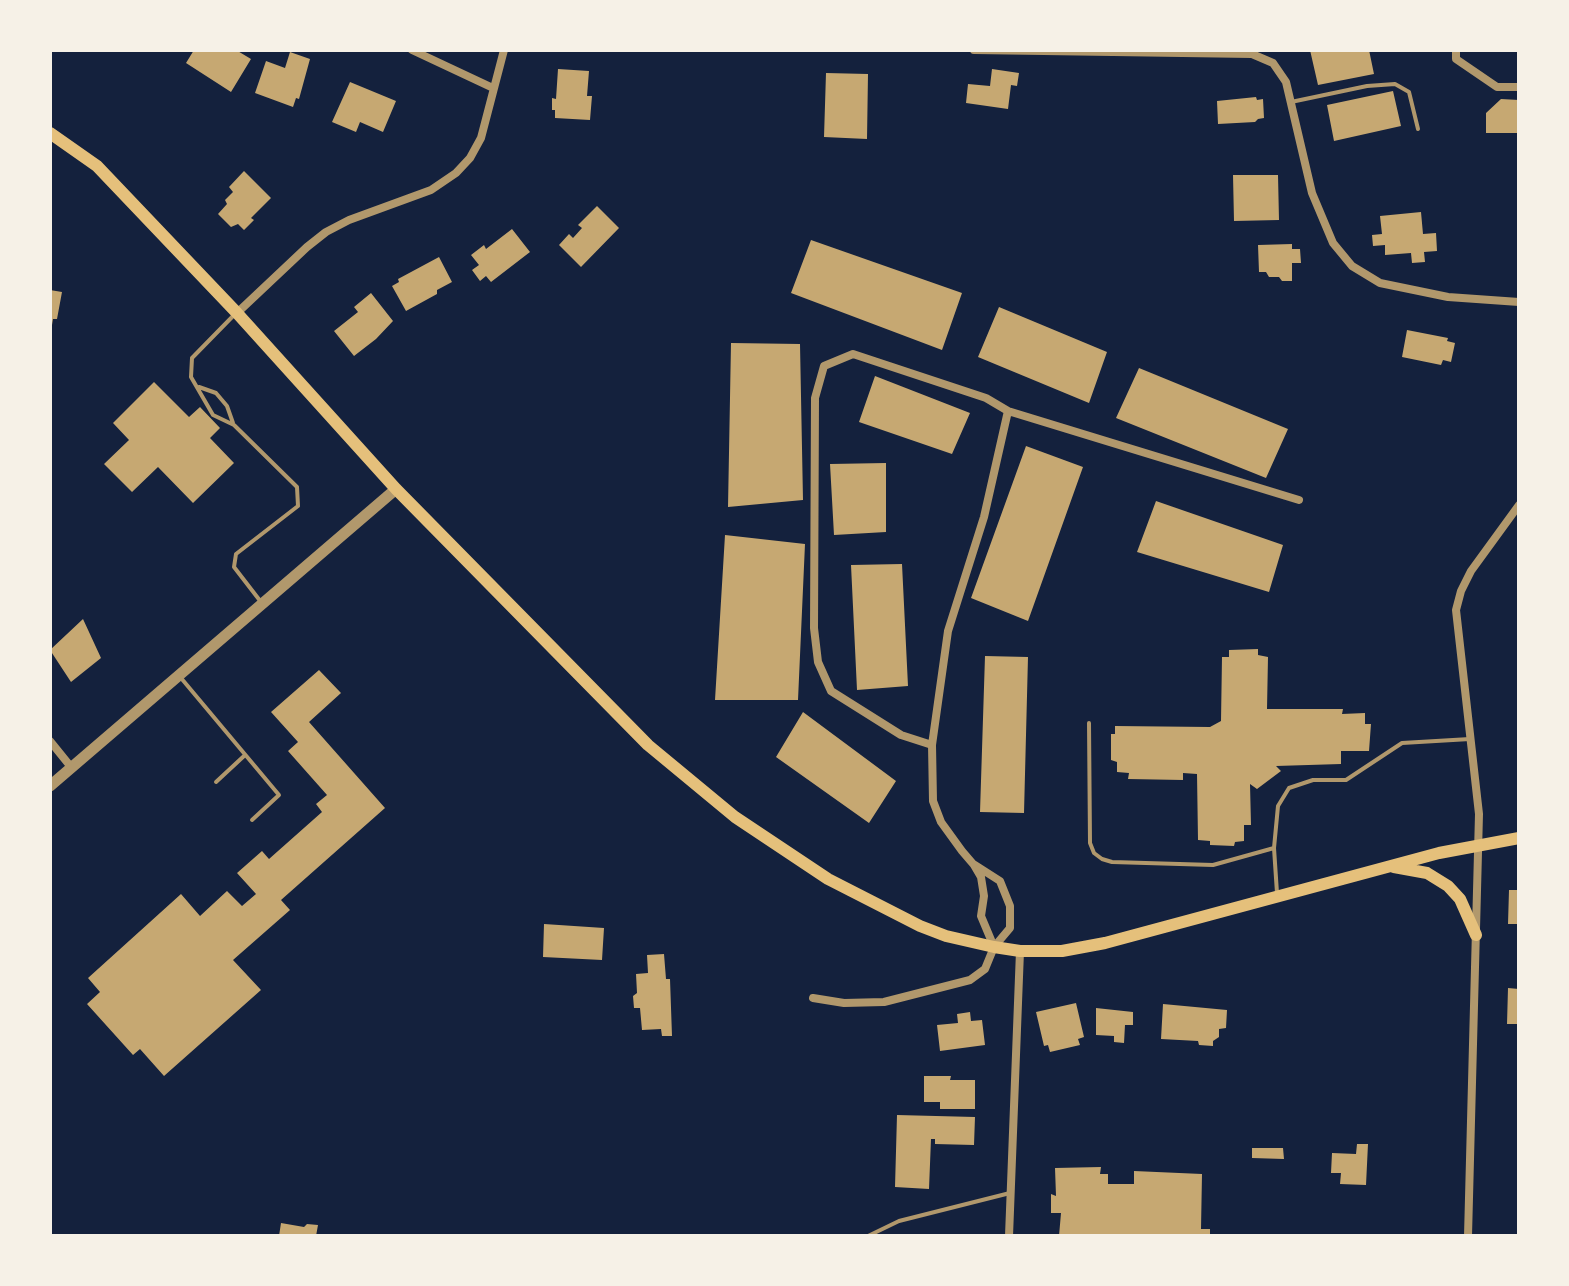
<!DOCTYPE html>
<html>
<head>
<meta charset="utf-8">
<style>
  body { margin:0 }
  #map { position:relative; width:1569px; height:1286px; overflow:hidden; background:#14213d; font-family:Inter,sans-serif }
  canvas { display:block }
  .frame { position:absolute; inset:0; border:52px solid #f6f1e7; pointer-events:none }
</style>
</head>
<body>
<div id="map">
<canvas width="1569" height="1286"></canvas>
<div class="frame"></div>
</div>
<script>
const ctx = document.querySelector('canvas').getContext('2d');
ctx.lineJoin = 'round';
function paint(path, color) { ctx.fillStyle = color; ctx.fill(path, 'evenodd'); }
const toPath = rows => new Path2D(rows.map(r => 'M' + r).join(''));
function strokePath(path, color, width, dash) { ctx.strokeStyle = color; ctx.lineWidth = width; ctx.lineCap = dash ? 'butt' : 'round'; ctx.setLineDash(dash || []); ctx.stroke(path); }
paint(toPath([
  [194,50,236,50,251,59,231,92,186,63],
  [1310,50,1369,50,1374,74,1318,85],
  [290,52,310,59,299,99,296,98,293,107,255,93,266,61,285,68],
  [558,69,589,71,587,96,592,96,590,120,555,118,555,110,552,110,552,98,556,99],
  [992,69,1019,73,1017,86,1011,85,1008,109,966,103,968,84,990,86],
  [826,73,868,74,867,139,824,137],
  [350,82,396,101,383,132,360,122,356,132,332,122],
  [1393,91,1401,126,1334,141,1327,105],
  [1256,97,1257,100,1263,99,1264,118,1258,119,1255,122,1218,124,1217,101],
  [1501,99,1519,100,1519,133,1486,133,1486,113],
  [244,171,271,198,251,218,254,220,244,230,238,224,231,227,218,214,227,204,225,200,233,192,229,187],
  [1233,175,1278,175,1279,220,1234,221],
  [597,206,619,228,581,267,559,245,569,234,573,238,582,228,578,225],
  [1421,212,1423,234,1436,233,1437,251,1424,252,1425,262,1412,263,1411,253,1385,255,1385,245,1373,246,1372,235,1382,234,1380,216],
  [512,229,530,252,491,282,486,276,480,281,472,270,479,265,471,255,484,245,486,249],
  [811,240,962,293,942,350,791,293],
  [1292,244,1292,249,1300,249,1301,263,1292,263,1292,281,1282,281,1279,277,1269,277,1266,272,1259,272,1258,245],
  [439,257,452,282,437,290,437,294,406,311,392,286,399,282,398,279],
  [50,290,62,292,57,319,53,319,52,325],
  [371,293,393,321,376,339,354,356,334,331,358,312,354,307],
  [999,307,1107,352,1089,403,978,357],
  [1407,330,1448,338,1447,341,1455,343,1451,362,1443,360,1441,365,1402,357],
  [731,343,800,344,803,500,728,507],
  [1139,368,1288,429,1266,478,1116,418],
  [875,376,970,413,952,454,859,422],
  [154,382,189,417,200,407,220,428,210,438,234,463,193,503,158,467,132,492,104,464,129,440,113,423],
  [1026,446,1083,467,1028,621,971,598],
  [886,463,886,532,834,535,830,464],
  [1156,501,1283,545,1269,592,1137,552],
  [725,535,805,544,798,700,715,700],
  [902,564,908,686,857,690,851,565],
  [83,619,101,658,71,682,50,650],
  [1258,649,1258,655,1268,657,1267,709,1343,709,1342,714,1365,713,1365,724,1371,724,1369,751,1341,751,1341,764,1276,766,1281,771,1257,789,1250,784,1251,825,1244,825,1244,841,1235,842,1234,846,1210,845,1210,841,1198,840,1197,774,1183,773,1183,780,1128,779,1129,773,1117,772,1117,762,1111,760,1111,734,1115,734,1115,726,1210,727,1221,721,1222,657,1229,657,1229,650],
  [985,656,1028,657,1024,813,980,812],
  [319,670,341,693,309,722,385,808,281,900,290,910,233,960,261,990,164,1076,140,1049,133,1055,87,1004,100,992,88,978,181,894,200,916,227,891,242,906,256,894,237,873,262,851,269,859,322,812,316,804,327,795,288,751,298,742,271,712],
  [803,712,896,781,869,823,776,757],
  [1509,890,1519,890,1519,924,1508,924],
  [544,924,604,928,602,960,543,957],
  [664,954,666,979,670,979,672,1036,662,1036,661,1029,642,1030,640,1008,634,1008,633,996,637,993,636,974,648,973,647,955],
  [1508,988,1519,989,1519,1024,1507,1024],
  [1076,1003,1084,1037,1078,1039,1080,1045,1050,1052,1048,1045,1044,1046,1036,1012],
  [1163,1004,1227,1010,1226,1028,1219,1029,1219,1037,1213,1041,1213,1046,1199,1045,1198,1041,1161,1039],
  [1096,1008,1133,1012,1133,1025,1125,1025,1124,1043,1114,1042,1114,1036,1096,1035],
  [970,1012,971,1021,982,1020,985,1045,940,1051,937,1025,958,1023,957,1014],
  [924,1076,951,1076,950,1080,975,1080,975,1109,940,1109,940,1102,924,1102],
  [897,1115,975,1117,974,1145,935,1144,935,1139,931,1139,929,1189,895,1187],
  [1357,1144,1368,1144,1366,1185,1340,1184,1341,1173,1331,1173,1332,1153,1356,1154],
  [1252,1148,1283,1148,1284,1159,1252,1158],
  [1101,1167,1100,1174,1108,1174,1108,1184,1134,1184,1134,1171,1202,1174,1201,1229,1210,1229,1210,1236,1059,1236,1061,1213,1051,1213,1051,1194,1056,1196,1055,1168],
  [281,1223,304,1227,307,1224,318,1225,316,1236,279,1236]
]), '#c6a872');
strokePath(toPath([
  [1291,102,1367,86,1395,84,1409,92,1418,129],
  [235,314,192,358,191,377,213,415,234,425,297,487,298,506,236,554,234,567,261,602],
  [199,387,216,393,227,406,233,423],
  [181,678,279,795,252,820],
  [1089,723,1090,843,1094,853,1102,859,1112,862,1213,865,1274,848],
  [216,782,244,756],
  [1277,893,1274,848,1278,806,1289,788,1313,780,1346,780,1402,743,1470,739],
  [868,1236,899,1221,1010,1193]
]), '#b1986c', 4);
strokePath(toPath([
  [412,50,493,88],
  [974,50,1252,54,1273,63,1286,82,1312,193,1333,243,1352,266,1380,283,1448,297,1519,302],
  [1456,50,1456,59,1497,87,1519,87],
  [237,313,307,247,326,232,349,220,431,190,456,173,470,158,481,138,504,50],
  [50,741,71,767],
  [932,745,948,631,984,517,1008,411],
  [994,947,981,916,984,896,981,877,974,865,962,851,941,822,933,801,932,745,901,735,831,691,818,662,814,628,815,398,824,366,853,354,986,398,1008,411,1299,500],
  [813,998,844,1003,884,1002,970,980,985,969,994,947,1010,928,1010,906,1000,881,975,865],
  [1009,1236,1020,951],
  [1468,1236,1479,814,1456,610,1461,591,1471,571,1519,505]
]), '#b1986c', 8);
strokePath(toPath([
  [50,786,396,489]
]), '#b1986c', 11);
strokePath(toPath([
  [50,133,97,166,237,313,396,489,648,745,735,817,828,879,920,926,946,936,994,947,1020,951,1062,951,1105,943,1439,853,1519,838],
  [1394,867,1427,873,1448,886,1460,899,1476,935]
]), '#e5c07b', 12);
</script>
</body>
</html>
